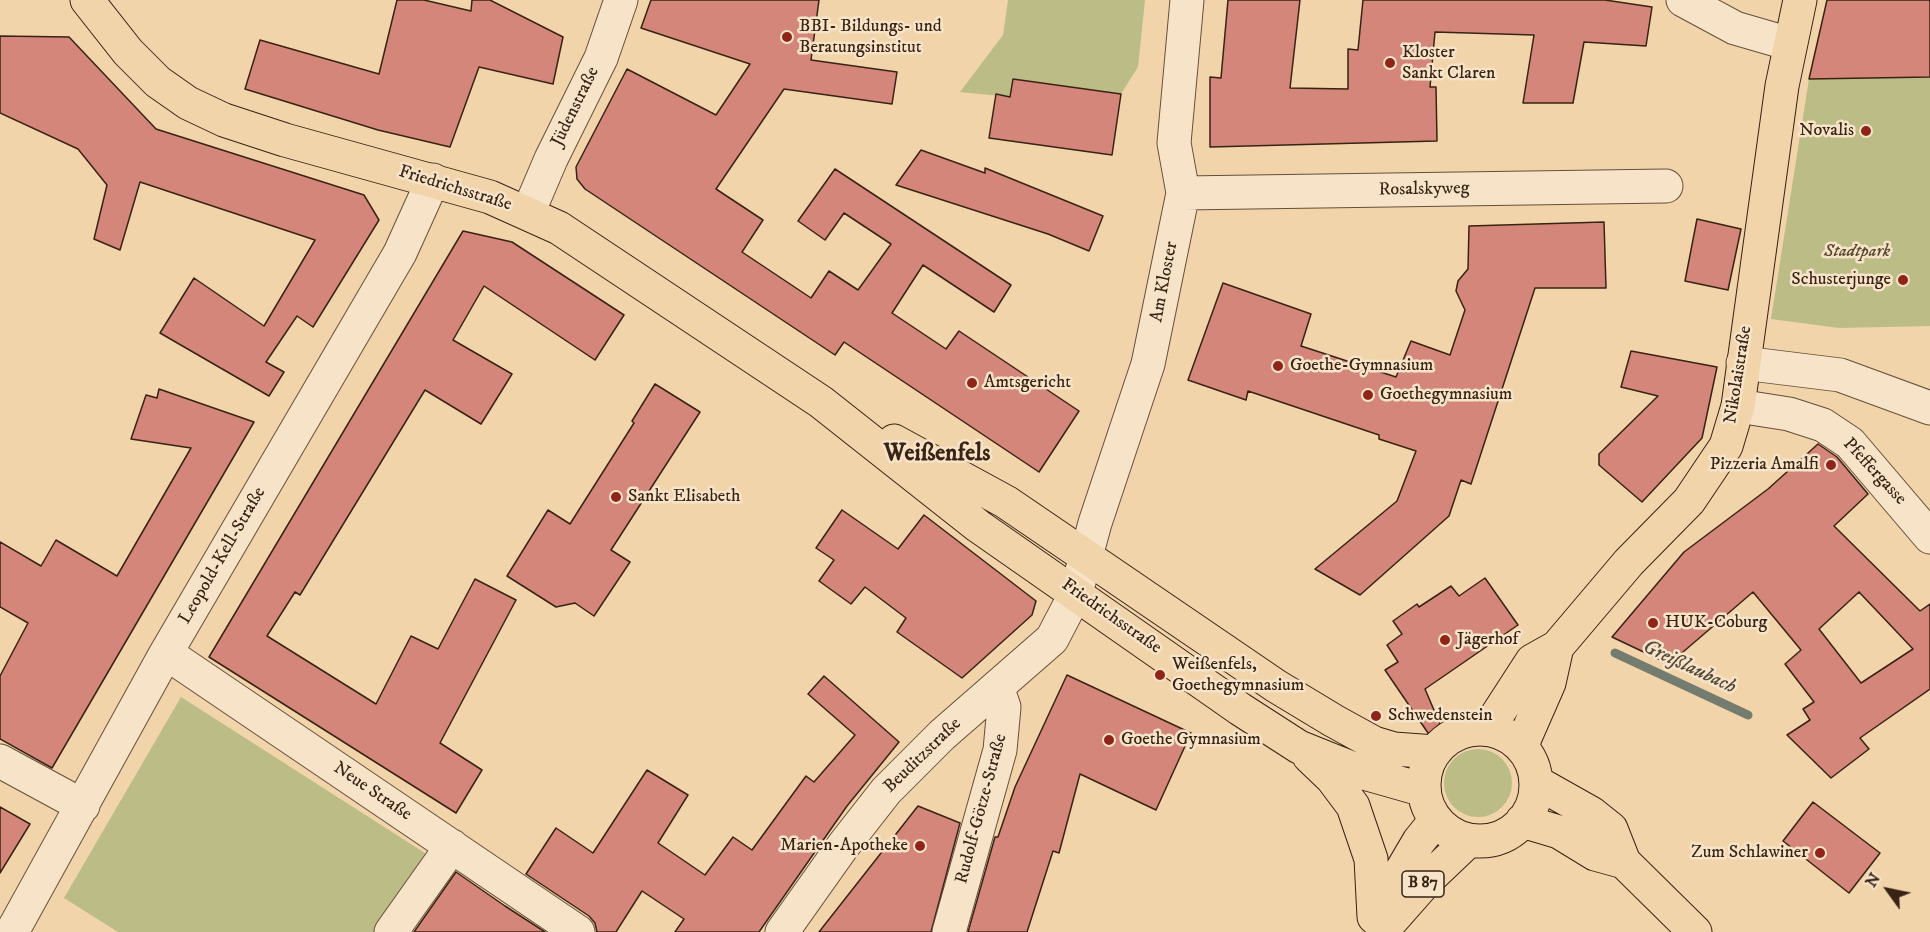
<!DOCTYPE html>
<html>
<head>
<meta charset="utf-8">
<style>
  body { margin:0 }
  #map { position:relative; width:1930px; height:932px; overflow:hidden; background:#f1d4aa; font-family:"IM FELL DW Pica",serif }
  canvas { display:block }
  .north { position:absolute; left:1858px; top:860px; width:60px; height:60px; -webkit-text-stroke:4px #f6e3c8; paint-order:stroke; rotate:303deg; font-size:16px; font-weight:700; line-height:24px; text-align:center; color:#382314 }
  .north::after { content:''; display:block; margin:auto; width:21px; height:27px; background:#382314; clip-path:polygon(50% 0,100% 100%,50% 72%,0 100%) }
</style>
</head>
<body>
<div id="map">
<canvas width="1930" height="932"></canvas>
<div class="north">N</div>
</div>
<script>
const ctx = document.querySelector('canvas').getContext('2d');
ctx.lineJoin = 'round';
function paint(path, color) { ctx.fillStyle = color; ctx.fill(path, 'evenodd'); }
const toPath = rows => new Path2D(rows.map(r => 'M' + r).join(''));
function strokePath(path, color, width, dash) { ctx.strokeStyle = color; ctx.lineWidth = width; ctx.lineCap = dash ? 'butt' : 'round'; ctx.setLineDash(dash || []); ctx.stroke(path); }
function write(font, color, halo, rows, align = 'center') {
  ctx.font = font + ' "IM FELL DW Pica",serif'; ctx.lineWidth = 5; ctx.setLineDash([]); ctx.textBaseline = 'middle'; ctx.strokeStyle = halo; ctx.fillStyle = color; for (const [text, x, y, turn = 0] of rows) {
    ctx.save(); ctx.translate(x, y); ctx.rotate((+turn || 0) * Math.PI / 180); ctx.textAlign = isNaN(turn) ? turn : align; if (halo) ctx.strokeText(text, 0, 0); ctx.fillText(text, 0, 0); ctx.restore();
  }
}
paint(toPath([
  [1008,0,1145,0,1138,67,1121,94,1013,79,1010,97,960,92,1003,35],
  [1930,77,1930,326,1839,328,1771,319,1809,79],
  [181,697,428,855,374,932,118,932,64,898],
  '1444 783a34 34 0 1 1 68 0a34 34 0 1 1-68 0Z'
]), '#bcbc87');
strokePath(toPath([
  [1615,653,1748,715]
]), '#737c6f', 9);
const building = toPath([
  [397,0,424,0,471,11,472,0,490,0,563,37,553,84,479,67,450,147,378,130,245,89,260,40,379,74,397,0],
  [651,0,819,0,811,60,897,72,892,104,784,89,716,189,763,220,742,252,811,298,829,271,858,290,891,244,844,213,825,240,798,221,835,169,1011,285,994,312,923,265,892,313,946,349,959,331,1079,411,1039,472,844,342,835,355,585,189,577,179,576,167,627,69,716,115,750,64,641,28,651,0],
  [1228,0,1300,0,1290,88,1348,89,1348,49,1358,50,1363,0,1605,0,1652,7,1646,46,1584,42,1573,103,1523,103,1534,35,1435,32,1430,87,1436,87,1437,141,1210,147,1210,77,1221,78,1228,0],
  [1827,0,1930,0,1930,77,1809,79,1827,0],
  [0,36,69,37,156,129,364,195,379,220,313,327,297,316,266,362,284,372,269,396,160,333,194,278,264,326,315,240,140,182,120,250,94,239,107,185,78,149,0,113,0,36],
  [1013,79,1121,94,1112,155,989,138,996,94,1010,97,1013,79],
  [921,150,985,173,985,168,1103,216,1089,251,1048,234,896,185,921,150],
  [1697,219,1741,229,1728,290,1685,281,1697,219],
  [1604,222,1606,288,1535,288,1471,484,1461,480,1449,516,1360,595,1315,569,1397,501,1416,451,1379,439,1379,435,1248,391,1246,400,1188,380,1223,283,1311,314,1301,346,1396,377,1411,341,1450,355,1465,310,1456,291,1458,281,1468,269,1469,226,1604,222],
  [463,231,512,242,624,315,595,360,484,286,453,340,512,374,481,424,425,390,300,595,295,592,267,636,376,704,411,636,438,649,475,579,516,600,440,743,482,770,456,813,209,657,463,231],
  [1631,351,1717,367,1702,438,1642,502,1599,465,1599,454,1658,396,1621,387,1631,351],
  [655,384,700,412,611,550,630,562,594,616,575,603,556,607,507,576,548,510,570,524,634,423,632,421,655,384],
  [159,389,254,422,52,768,0,739,0,676,28,623,0,607,0,542,41,566,56,540,117,576,191,448,131,439,146,395,157,398,159,389],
  [1818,444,1837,457,1868,494,1834,526,1920,611,1930,604,1930,689,1860,738,1869,749,1831,778,1787,735,1810,720,1803,709,1814,702,1785,664,1801,650,1753,592,1669,664,1612,637,1684,552,1768,489,1818,444],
  [1859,592,1913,649,1861,683,1819,629,1859,592],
  [842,510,898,549,924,515,1036,601,1032,615,962,678,897,632,906,618,865,587,851,604,819,581,834,560,816,548,842,510],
  [1485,578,1518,625,1425,689,1445,736,1428,733,1385,670,1398,662,1387,645,1402,634,1393,621,1417,604,1419,607,1451,586,1459,596,1485,578],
  [1067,675,1191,733,1156,810,1080,774,1059,853,1053,851,1027,932,968,932,995,837,998,837,1015,787,1067,675],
  [824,676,899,742,847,806,759,932,675,932,684,919,642,891,616,932,597,932,595,923,589,916,526,874,556,828,593,853,647,770,688,795,658,843,705,875,733,837,752,850,806,776,814,782,855,735,808,694,824,676],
  [1813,802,1880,853,1849,893,1783,841,1813,802],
  [918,806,960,823,931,932,819,932,918,806],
  [0,807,30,824,0,873,0,807],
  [456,872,505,906,545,932,414,932,456,872]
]);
paint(building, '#d4867a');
strokePath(building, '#382314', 1.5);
const minor = toPath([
  [1683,0,1735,28,1790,44],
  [1183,193,1666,186],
  [528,213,551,159,601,58,621,0],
  [1743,363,1840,375,1930,408],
  [1738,406,1789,414,1823,425,1850,443,1930,537],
  [166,653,578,932],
  [0,761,83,806],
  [12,932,166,653,400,253,433,180],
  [391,932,452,846],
  [782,932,843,846,886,791,942,735,1052,639,1076,593,1095,523,1148,364,1183,193,1174,143,1187,0],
  [949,932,1000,750,1004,707,997,687]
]);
const major = toPath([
  [87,0,128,52,158,82,188,103,224,120,285,140,490,197,559,228,821,402,978,526,1240,709,1299,747,1364,773,1424,790],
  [894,441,1006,502,1276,686,1334,721,1374,743,1394,749,1435,752],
  [1488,729,1532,661,1557,647,1629,562,1689,501,1726,446,1738,406,1782,86,1800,0],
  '1424 785a56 56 0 1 1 112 0a56 56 0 1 1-112 0Z',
  [1521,747,1549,683,1557,647],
  [1309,756,1332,778,1353,806,1371,859,1374,917],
  [1536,782,1591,813,1611,829,1624,862,1695,932],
  [1522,821,1559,832,1595,854,1624,862],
  [1376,914,1419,841,1436,820],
  [1382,931,1427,880,1469,840]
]);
strokePath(minor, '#664f3a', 35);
strokePath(major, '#382314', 35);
strokePath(minor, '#f6e3c8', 33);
strokePath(major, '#f1d4aa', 33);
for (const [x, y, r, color] of [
  [787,37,6,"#8f2418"],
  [1390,63,6,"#8f2418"],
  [1866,131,6,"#8f2418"],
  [1903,280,6,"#8f2418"],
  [1278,366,6,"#8f2418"],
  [972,383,6,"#8f2418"],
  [1368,395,6,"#8f2418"],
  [1831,465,6,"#8f2418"],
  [616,497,6,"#8f2418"],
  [1653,623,6,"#8f2418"],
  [1445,640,6,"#8f2418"],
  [1160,675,6,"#8f2418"],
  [1376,716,6,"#8f2418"],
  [1109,740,6,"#8f2418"],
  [920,846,6,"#8f2418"],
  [1820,853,6,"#8f2418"]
]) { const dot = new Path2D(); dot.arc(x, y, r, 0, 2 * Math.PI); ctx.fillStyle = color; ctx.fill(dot); strokePath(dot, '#f6e3c8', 2); }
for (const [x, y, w] of [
  [1423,884,42]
]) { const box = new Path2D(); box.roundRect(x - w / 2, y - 13, w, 26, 4.5); ctx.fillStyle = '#f6e3c8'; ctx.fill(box); strokePath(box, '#382314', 1.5); }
write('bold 16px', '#382314', null, [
  ["B 87",1423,884]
]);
write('18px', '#382314', '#f6e3c8', [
  ["BBI- Bildungs- und",799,27],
  ["Beratungsinstitut",799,48],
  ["Kloster",1402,53],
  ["Sankt Claren",1402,74],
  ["Novalis",1854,131,"right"],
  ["Schusterjunge",1891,280,"right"],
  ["Goethe-Gymnasium",1290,366],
  ["Amtsgericht",984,383],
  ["Goethegymnasium",1380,395],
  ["Pizzeria Amalfi",1819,465,"right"],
  ["Sankt Elisabeth",628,497],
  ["HUK-Coburg",1665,623],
  ["Jägerhof",1457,640],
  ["Weißenfels,",1172,665],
  ["Goethegymnasium",1172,686],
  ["Schwedenstein",1388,716],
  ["Goethe Gymnasium",1121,740],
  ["Marien-Apotheke",908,846,"right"],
  ["Zum Schlawiner",1808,853,"right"]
], 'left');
write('18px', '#382314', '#f6e3c8', [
  ["Jüdenstraße",576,107,-64],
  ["Friedrichsstraße",455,189,17],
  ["Rosalskyweg",1424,190,-1],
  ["Am Kloster",1165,282,-79],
  ["Nikolaistraße",1739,375,-81],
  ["Pfeffergasse",1874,472,47],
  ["Leopold-Kell-Straße",223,556,-60],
  ["Friedrichsstraße",1111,617,35],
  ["Beuditzstraße",923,756,-44],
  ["Neue Straße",372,792,34],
  ["Rudolf-Götze-Straße",982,809,-75]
]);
write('italic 18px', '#594931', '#f6e3c8', [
  ["Stadtpark",1857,252]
]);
write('italic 20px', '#51483a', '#f6e3c8', [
  ["Greißlaubach",1689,668,25]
]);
write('bold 24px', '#382314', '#f6e3c8', [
  ["Weißenfels",937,455]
]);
</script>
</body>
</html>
